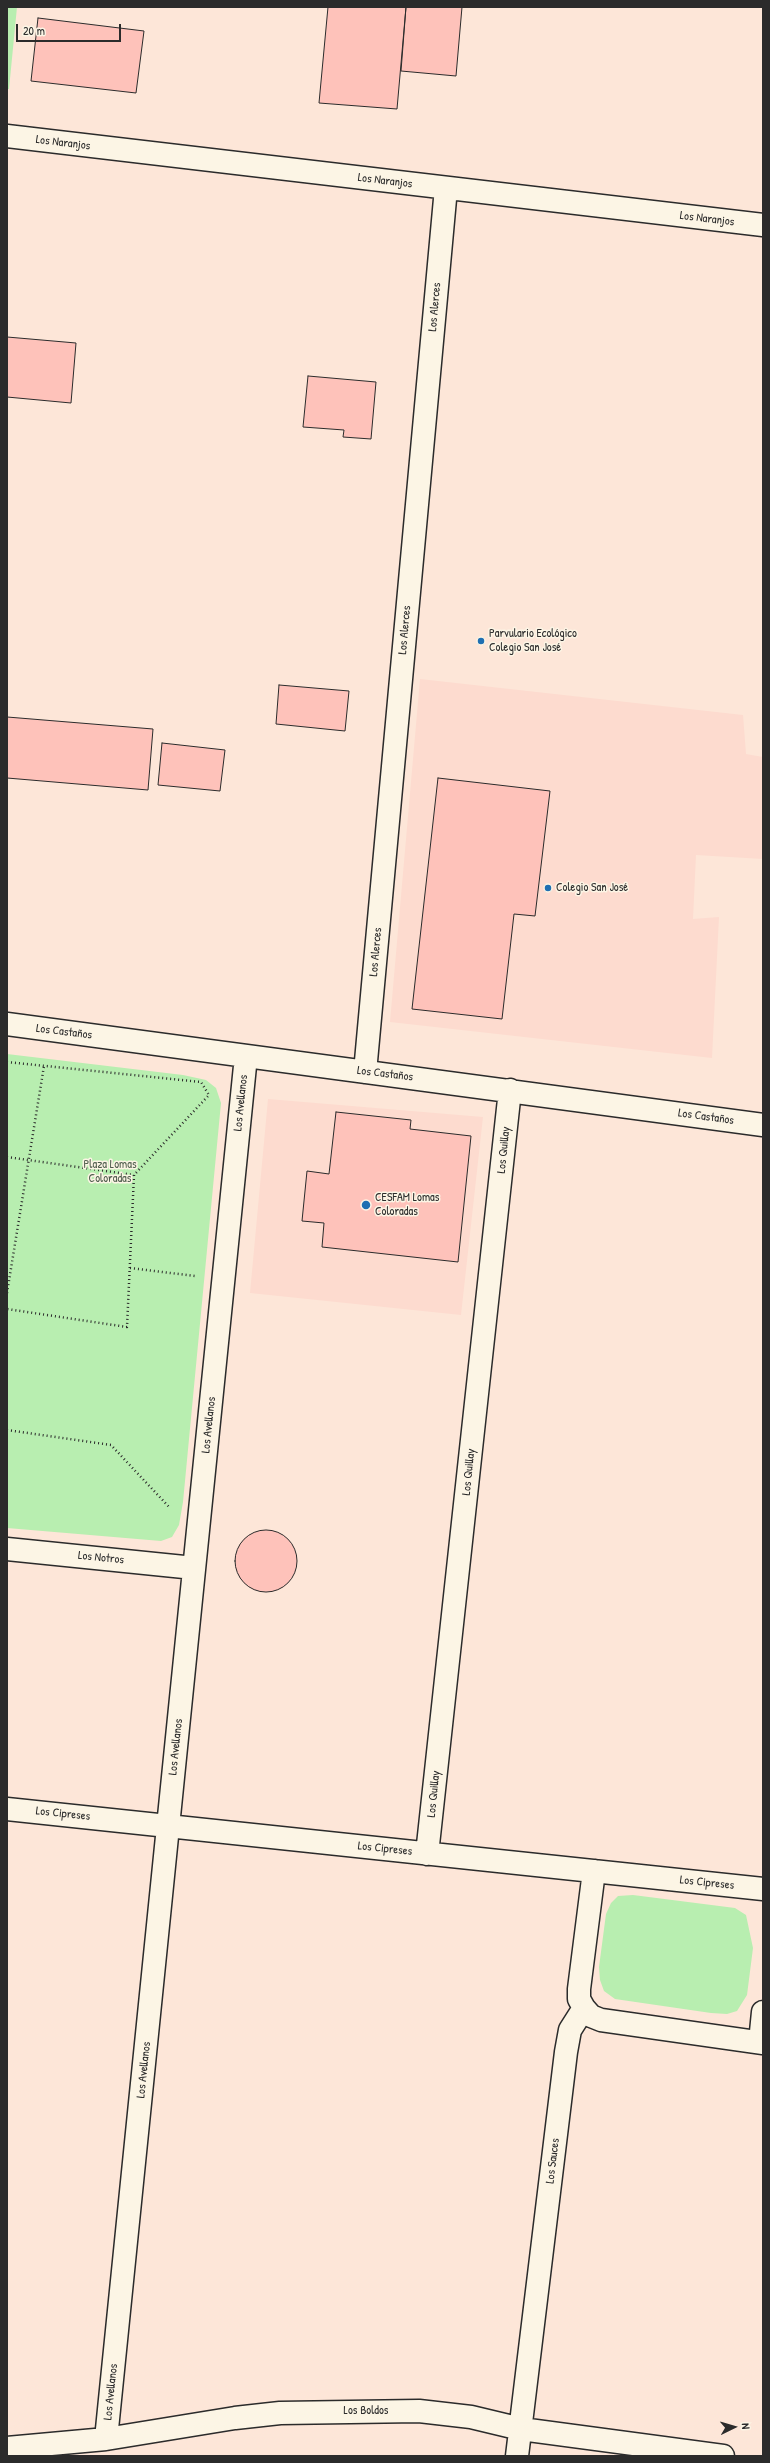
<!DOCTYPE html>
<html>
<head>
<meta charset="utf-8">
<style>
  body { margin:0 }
  #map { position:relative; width:770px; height:2463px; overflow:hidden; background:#fde6d8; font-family:"Patrick Hand",sans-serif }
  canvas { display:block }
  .frame { position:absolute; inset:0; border:8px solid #2b2b2b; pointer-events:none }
  .north { position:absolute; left:714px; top:2407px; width:40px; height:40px; -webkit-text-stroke:3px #fcf5e5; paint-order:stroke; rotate:85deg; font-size:11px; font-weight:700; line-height:16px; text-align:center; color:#2b2b2b }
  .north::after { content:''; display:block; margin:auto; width:14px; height:18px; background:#2b2b2b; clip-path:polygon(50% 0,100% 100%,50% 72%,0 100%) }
  .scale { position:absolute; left:16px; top:24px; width:105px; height:18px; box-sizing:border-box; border:2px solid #2b2b2b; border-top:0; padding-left:5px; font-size:12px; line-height:14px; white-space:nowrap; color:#2b2b2b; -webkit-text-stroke:3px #fcf5e5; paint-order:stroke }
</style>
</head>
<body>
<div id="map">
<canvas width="770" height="2463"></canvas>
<div class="frame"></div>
<div class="north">N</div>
<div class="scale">20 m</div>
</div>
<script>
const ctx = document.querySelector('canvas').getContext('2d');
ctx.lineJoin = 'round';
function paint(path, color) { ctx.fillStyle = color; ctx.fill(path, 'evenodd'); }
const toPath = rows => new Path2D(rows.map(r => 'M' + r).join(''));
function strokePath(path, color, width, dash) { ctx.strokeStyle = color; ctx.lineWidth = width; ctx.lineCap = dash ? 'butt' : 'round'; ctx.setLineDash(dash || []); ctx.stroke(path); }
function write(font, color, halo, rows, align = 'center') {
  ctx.font = font + ' "Patrick Hand",sans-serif'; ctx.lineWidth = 3; ctx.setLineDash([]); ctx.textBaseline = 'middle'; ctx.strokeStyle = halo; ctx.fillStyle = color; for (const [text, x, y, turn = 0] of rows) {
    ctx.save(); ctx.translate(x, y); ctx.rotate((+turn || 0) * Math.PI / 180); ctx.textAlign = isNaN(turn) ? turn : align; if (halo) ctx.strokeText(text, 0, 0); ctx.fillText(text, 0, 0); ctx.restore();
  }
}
paint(toPath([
  [420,679,743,715,746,754,763,757,763,859,696,855,693,919,719,917,712,1058,390,1022],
  [268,1099,483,1117,461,1315,250,1293]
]), '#fddbcf');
paint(toPath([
  [7,7,17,7,9,89,7,89],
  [7,1054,183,1075,206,1080,216,1088,221,1103,183,1502,179,1525,172,1537,161,1541,7,1528],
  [633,1895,735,1908,746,1915,753,1948,747,1995,737,2011,727,2014,711,2013,615,1999,604,1991,600,1980,599,1967,606,1914,611,1903,618,1896]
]), '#b8eeb0');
const building = toPath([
  [328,7,406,7,397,109,319,103,328,7],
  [406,7,462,7,456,76,401,71,406,7],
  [38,18,144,31,136,93,31,81,38,18],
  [7,337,76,343,71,403,7,397,7,337],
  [308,376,376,382,371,439,343,437,344,430,303,427,308,376],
  [279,685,349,691,345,731,276,724,279,685],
  [7,717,153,729,148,790,7,778,7,717],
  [162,743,225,750,220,791,158,785,162,743],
  [438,778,550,791,535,916,514,914,502,1019,412,1009,438,778],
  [336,1112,411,1120,410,1129,471,1136,458,1262,322,1247,324,1223,302,1221,307,1171,329,1174,336,1112],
  '235 1561a31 31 0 1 1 62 0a31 31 0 1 1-62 0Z'
]);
paint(building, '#fec2ba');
strokePath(building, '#2b2b2b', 1);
const street = toPath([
  [7,136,763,225],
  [7,1024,763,1125],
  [365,1072,446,188],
  [7,1549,194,1568],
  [7,1809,763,1889],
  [427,1854,510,1090],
  [594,1871,579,1989,579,1999,584,2008,591,2016,601,2020,763,2043],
  [760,2042,763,2012],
  [106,2439,246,1056],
  [7,2448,106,2439,235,2418,280,2413,419,2411,471,2417,521,2429,723,2456],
  [517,2456,566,2052,570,2030,584,2008]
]);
strokePath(street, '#2b2b2b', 25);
strokePath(toPath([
  [7,1062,201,1082,209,1095,134,1175,127,1327,7,1309],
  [7,1157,134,1175],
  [130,1268,195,1276],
  [7,1293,44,1066],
  [7,1430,111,1445,170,1508]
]), '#2b2b2b', 2.5, [1, 3]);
strokePath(street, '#fcf5e5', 22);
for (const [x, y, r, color] of [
  [481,641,4,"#1f6fb2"],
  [548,888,4,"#1f6fb2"],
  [366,1205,5,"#1f6fb2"]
]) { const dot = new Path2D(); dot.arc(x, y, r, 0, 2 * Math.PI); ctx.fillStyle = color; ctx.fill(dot); strokePath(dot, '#fcf5e5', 1.5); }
write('12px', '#2b2b2b', '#fcf5e5', [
  ["Los Naranjos",63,143,7],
  ["Los Naranjos",385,181,7],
  ["Los Naranjos",707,219,7],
  ["Los Alerces",435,307,-85],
  ["Los Alerces",405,630,-85],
  ["Los Alerces",376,952,-85],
  ["Los Castaños",64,1032,7],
  ["Los Castaños",385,1074,7],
  ["Los Avellanos",241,1103,-84],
  ["Los Castaños",706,1117,8],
  ["Los Quillay",504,1150,-84],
  ["Los Avellanos",209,1425,-84],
  ["Los Quillay",469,1472,-84],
  ["Los Notros",101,1558,6],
  ["Los Avellanos",176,1747,-84],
  ["Los Quillay",434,1794,-84],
  ["Los Cipreses",63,1814,6],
  ["Los Cipreses",385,1849,6],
  ["Los Cipreses",707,1883,6],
  ["Los Avellanos",144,2070,-84],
  ["Los Sauces",553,2161,-83],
  ["Los Avellanos",111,2392,-84],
  ["Los Boldos",366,2411]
]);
write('12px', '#2b2b2b', '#fcf5e5', [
  ["Parvulario Ecológico",489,634],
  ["Colegio San José",489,648],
  ["Colegio San José",556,888],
  ["CESFAM Lomas",375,1198],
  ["Coloradas",375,1212]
], 'left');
write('12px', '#4e5c4c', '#fcf5e5', [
  ["Plaza Lomas",110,1165],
  ["Coloradas",110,1179]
]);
</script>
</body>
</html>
